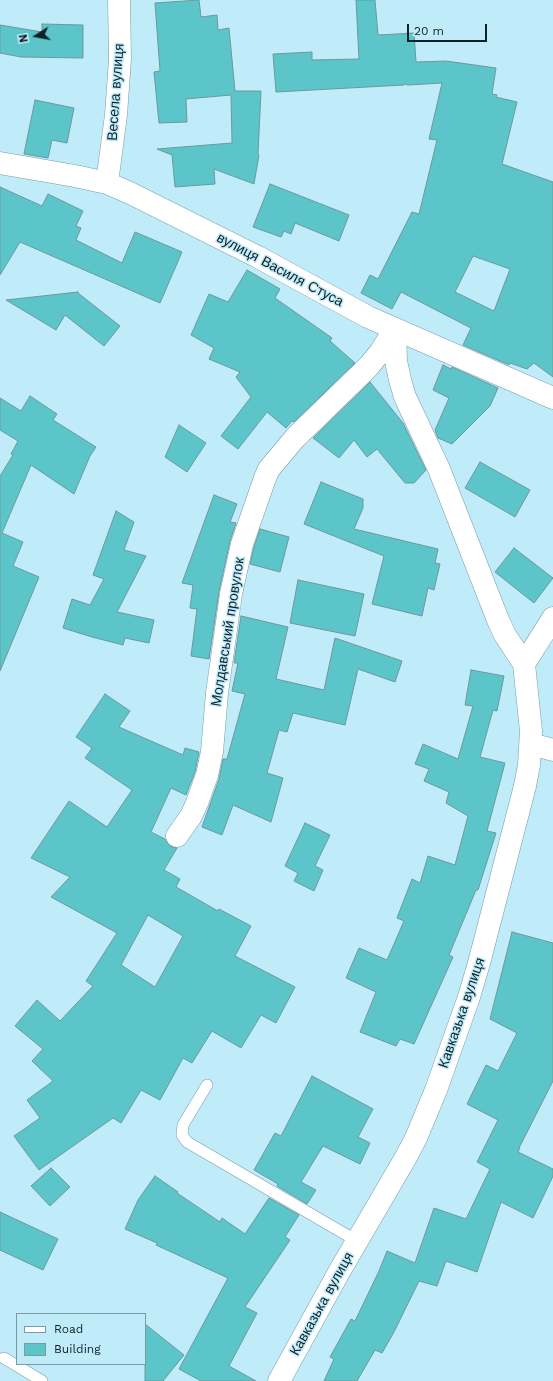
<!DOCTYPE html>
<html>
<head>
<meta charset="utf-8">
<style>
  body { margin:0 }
  #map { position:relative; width:553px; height:1381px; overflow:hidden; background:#c0ebf9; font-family:"Work Sans",sans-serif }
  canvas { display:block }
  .legend { position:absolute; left:16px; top:1313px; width:130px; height:52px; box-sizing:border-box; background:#c0ebf9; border:1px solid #7a9aa5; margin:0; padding:5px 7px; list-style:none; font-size:12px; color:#102026 }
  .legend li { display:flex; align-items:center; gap:8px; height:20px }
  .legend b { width:20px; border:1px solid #7a9aa5 }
  .north { position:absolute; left:16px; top:16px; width:40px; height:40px; -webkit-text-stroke:3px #c0ebf9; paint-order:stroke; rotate:259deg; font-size:11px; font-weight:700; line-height:16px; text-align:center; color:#102026 }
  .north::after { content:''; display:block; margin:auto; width:14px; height:18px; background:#102026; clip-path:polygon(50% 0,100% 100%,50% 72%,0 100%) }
  .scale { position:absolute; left:407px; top:24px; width:80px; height:18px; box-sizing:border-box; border:2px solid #102026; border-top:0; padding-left:5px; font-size:12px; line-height:14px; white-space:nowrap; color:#102026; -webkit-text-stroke:3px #c0ebf9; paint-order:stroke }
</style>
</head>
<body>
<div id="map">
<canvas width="553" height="1381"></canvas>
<ul class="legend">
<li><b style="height:5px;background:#fff"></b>Road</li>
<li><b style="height:11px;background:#5bc5ca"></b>Building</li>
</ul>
<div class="north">N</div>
<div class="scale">20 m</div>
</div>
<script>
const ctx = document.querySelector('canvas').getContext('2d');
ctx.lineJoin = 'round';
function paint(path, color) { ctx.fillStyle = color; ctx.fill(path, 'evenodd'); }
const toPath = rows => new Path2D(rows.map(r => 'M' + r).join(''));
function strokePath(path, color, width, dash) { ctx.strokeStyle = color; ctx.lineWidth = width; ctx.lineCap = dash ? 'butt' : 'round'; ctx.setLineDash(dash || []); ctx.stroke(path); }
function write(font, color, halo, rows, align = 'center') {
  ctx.font = font + ' "Work Sans",sans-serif'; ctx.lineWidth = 3; ctx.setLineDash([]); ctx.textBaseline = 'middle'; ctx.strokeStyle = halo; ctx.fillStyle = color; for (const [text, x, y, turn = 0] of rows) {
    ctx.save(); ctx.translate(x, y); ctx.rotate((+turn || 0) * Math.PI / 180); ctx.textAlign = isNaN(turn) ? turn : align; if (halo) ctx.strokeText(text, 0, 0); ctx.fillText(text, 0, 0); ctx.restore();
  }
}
const building = toPath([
  [199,0,201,17,217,15,218,30,229,28,235,91,261,91,258,154,259,155,254,184,214,169,215,184,175,187,172,155,157,149,232,143,231,95,186,99,187,122,159,123,154,72,160,71,155,3,199,0],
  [356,0,375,0,378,35,414,33,416,62,446,61,496,68,492,94,497,95,496,97,517,102,502,164,553,182,553,377,534,363,527,369,510,363,509,365,463,345,471,328,401,292,392,309,361,293,370,275,378,279,412,212,419,214,437,140,429,139,442,83,408,85,404,84,404,85,276,92,273,54,312,52,312,60,359,59,356,0],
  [473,256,510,269,494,311,455,292,473,256],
  [42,24,83,25,83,58,21,57,0,53,0,25,42,32,42,24],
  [35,100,74,108,67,143,52,140,48,158,24,154,35,100],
  [270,184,349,215,339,241,295,223,291,234,284,231,281,237,253,227,270,184],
  [0,187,42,206,48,194,83,211,76,226,81,228,76,240,122,263,135,232,182,252,160,303,20,242,0,275,0,187],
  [247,270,280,289,275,298,332,338,330,341,355,363,294,422,292,421,286,428,267,412,238,449,221,436,251,397,236,377,240,372,209,359,214,348,191,335,209,294,228,302,247,270],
  [78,292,78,293,120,326,104,346,65,315,56,330,6,300,78,292],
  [443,365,451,369,452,367,498,388,490,406,452,444,438,438,435,430,449,398,433,390,443,365],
  [370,382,403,423,426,470,414,483,405,483,377,449,367,457,354,440,339,458,313,438,370,382],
  [30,396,57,414,53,420,96,447,90,456,74,494,31,465,2,533,23,542,13,566,39,577,0,671,0,476,13,455,11,454,18,441,0,430,0,398,21,411,30,396],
  [179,425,206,443,187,472,165,457,179,425],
  [480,462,530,490,515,517,465,488,480,462],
  [321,482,363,499,363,508,354,529,438,549,435,563,440,564,434,590,428,588,422,616,372,604,384,556,304,524,321,482],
  [214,495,237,504,230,522,236,523,230,541,219,591,209,659,191,656,197,609,190,608,193,585,182,583,214,495],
  [116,511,134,522,124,550,146,556,117,612,154,620,149,643,125,638,123,645,92,637,63,628,72,599,90,605,104,579,93,575,116,511],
  [260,529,289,537,280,572,250,564,254,547,260,529],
  [514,548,553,578,534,603,495,572,514,548],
  [298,580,364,594,355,636,290,623,298,580],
  [241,616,288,627,276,679,324,690,335,638,402,661,395,682,358,669,345,725,293,713,287,732,279,730,267,773,283,778,271,822,233,805,222,835,202,827,219,779,223,759,227,759,245,694,232,691,238,663,234,663,241,616],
  [471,670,504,676,497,711,493,710,480,757,505,763,487,831,496,833,478,890,476,890,449,955,453,957,414,1044,400,1039,396,1046,360,1032,376,992,346,978,359,948,387,960,404,921,397,918,412,879,420,883,428,856,455,865,468,816,446,803,449,792,424,781,429,769,415,764,423,744,458,759,473,706,465,705,471,670],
  [105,694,130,711,119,727,183,755,185,748,199,752,195,772,186,795,171,788,151,832,165,839,170,846,177,848,164,870,180,879,176,887,218,911,219,909,251,926,235,956,295,987,276,1023,261,1015,241,1048,212,1031,192,1063,183,1058,160,1100,141,1090,121,1123,113,1118,39,1170,14,1136,40,1118,27,1100,53,1081,32,1061,43,1049,15,1026,37,1000,60,1021,93,986,86,981,117,933,51,897,70,877,31,858,69,801,107,827,132,790,85,758,92,748,76,737,105,694],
  [148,915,183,936,155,987,121,965,148,915],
  [305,823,330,835,315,866,323,870,314,891,294,881,298,873,285,866,305,823],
  [512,932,553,943,553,1081,519,1148,520,1148,518,1152,553,1169,553,1176,533,1218,501,1202,477,1272,446,1261,437,1286,419,1281,394,1332,382,1353,375,1350,357,1381,324,1381,334,1359,330,1357,351,1319,355,1321,379,1271,387,1251,415,1263,434,1208,466,1219,490,1169,477,1162,498,1120,467,1104,486,1065,498,1071,517,1033,490,1019,512,932],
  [312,1076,373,1109,358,1137,370,1143,360,1164,323,1146,301,1182,316,1190,307,1204,277,1186,278,1184,254,1170,275,1133,281,1136,312,1076],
  [51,1168,70,1187,50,1206,31,1186,51,1168],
  [155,1176,178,1192,177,1193,220,1222,222,1218,245,1234,269,1198,299,1215,285,1237,290,1240,245,1307,257,1313,229,1366,256,1381,201,1381,179,1369,228,1278,156,1245,157,1243,125,1229,138,1200,155,1176],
  [0,1212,58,1239,43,1270,0,1250,0,1212],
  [145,1324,184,1355,163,1381,145,1381,145,1324]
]);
paint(building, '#5bc5ca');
strokePath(building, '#6c999b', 1);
const lane = toPath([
  [207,1085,183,1125,182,1135,187,1142,357,1241],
  [4,1358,42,1381]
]);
const street = toPath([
  [0,163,75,176,107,183,130,193,258,257,368,317,553,398],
  [107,183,116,115,120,59,119,0],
  [395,329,396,361,400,380,405,397,439,469,498,620,505,635,524,664],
  [531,744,553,750],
  [177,836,191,816,197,803,207,775,212,752,217,693,231,594,242,544,265,478,269,469,295,438,369,366,381,351,395,329],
  [279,1381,339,1272,406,1157,416,1138,436,1090,469,997,479,963,525,786,529,765,531,731,524,664,553,618]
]);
strokePath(lane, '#759dab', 12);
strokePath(street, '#759dab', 23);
strokePath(lane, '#fff', 11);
strokePath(street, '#fff', 22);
write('14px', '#102026', '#c0ebf9', [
  ["Весела вулиця",116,92,-86],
  ["вулиця Василя Стуса",280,270,28],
  ["Молдавський провулок",228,632,-81],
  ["Кавказька вулиця",462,1013,-71],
  ["Кавказька вулиця",322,1304,-61]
]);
</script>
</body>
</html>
